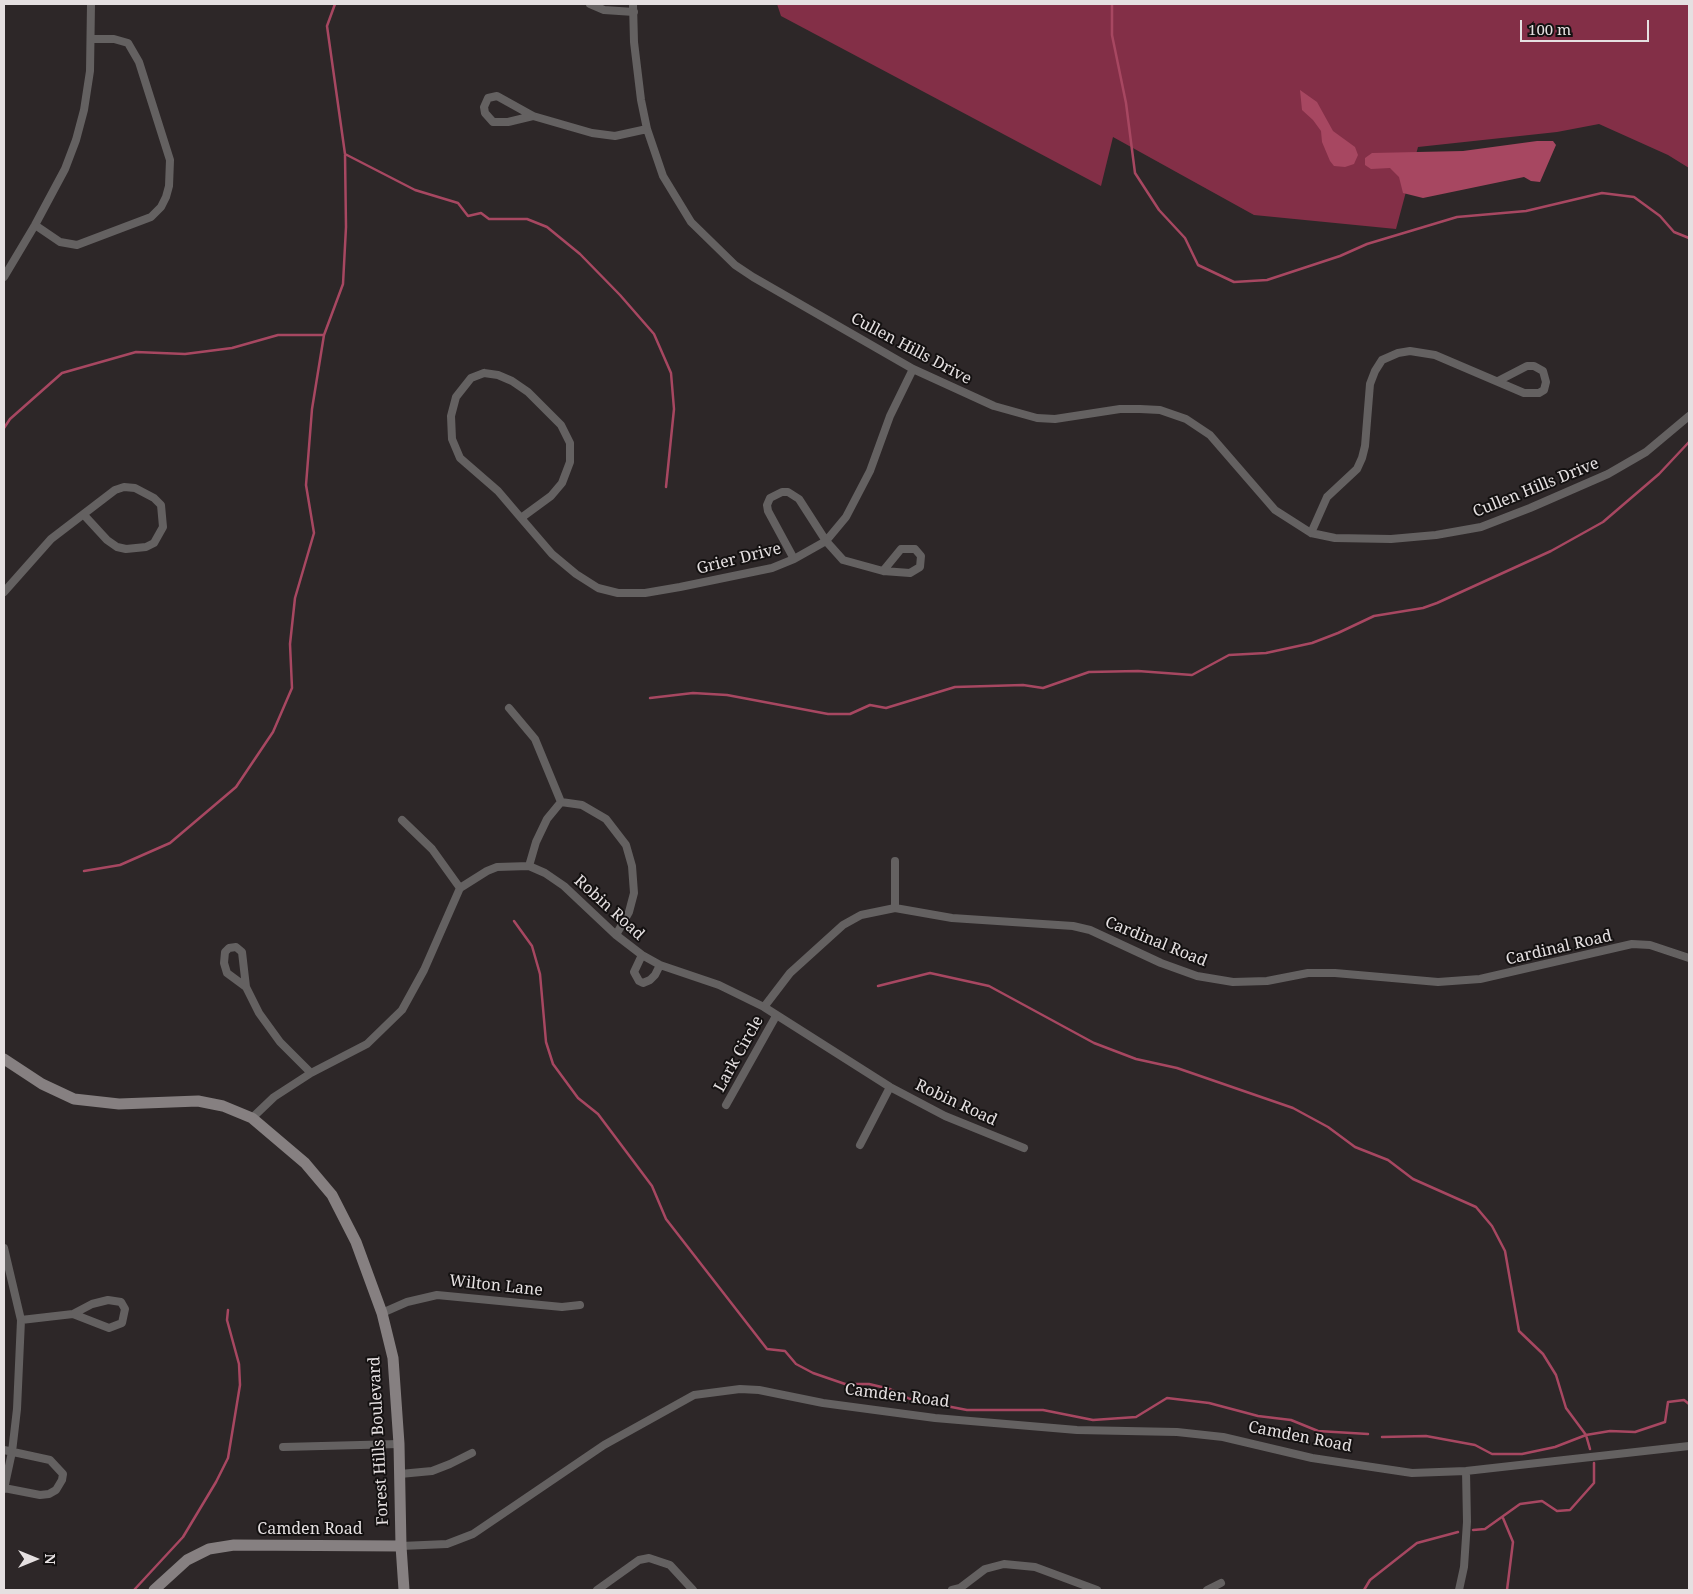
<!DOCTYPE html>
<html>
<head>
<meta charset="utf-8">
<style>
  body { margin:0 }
  #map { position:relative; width:1693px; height:1594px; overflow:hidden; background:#2d2728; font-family:"Noto Serif",serif }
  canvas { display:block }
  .frame { position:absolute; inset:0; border:5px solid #e5e0e1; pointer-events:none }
  .north { position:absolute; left:10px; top:1534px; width:50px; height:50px; -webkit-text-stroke:4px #141111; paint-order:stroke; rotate:90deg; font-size:14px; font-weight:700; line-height:20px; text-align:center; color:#e5e0e1 }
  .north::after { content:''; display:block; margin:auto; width:18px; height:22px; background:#e5e0e1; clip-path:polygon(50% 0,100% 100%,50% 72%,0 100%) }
  .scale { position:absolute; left:1520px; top:20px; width:129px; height:22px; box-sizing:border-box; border:2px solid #e5e0e1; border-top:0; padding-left:6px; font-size:15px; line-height:18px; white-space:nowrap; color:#e5e0e1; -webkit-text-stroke:4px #141111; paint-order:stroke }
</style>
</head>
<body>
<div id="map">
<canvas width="1693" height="1594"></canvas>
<div class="frame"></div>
<div class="north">N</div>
<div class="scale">100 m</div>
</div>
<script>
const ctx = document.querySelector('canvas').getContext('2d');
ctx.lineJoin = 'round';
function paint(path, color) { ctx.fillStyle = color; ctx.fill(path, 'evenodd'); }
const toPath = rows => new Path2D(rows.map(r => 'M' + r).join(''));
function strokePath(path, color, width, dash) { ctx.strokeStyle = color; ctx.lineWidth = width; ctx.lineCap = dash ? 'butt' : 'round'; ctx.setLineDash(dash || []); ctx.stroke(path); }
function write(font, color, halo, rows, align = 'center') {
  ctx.font = font + ' "Noto Serif",serif'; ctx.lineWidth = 4; ctx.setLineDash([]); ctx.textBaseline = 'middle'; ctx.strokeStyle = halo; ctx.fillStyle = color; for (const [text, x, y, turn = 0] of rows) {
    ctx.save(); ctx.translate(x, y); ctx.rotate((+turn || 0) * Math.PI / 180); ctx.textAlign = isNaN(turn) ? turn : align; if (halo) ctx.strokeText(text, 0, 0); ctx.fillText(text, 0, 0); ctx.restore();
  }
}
paint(toPath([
  [777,4,1689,4,1689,168,1668,155,1599,124,1557,132,1418,147,1396,229,1254,215,1113,137,1101,186,781,16]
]), '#832f47');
paint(toPath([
  [1300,90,1317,102,1333,131,1355,147,1358,155,1354,164,1345,167,1334,166,1330,161,1322,142,1321,131,1313,120,1302,110],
  [1537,141,1553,141,1556,145,1540,182,1531,181,1524,177,1423,198,1403,193,1399,177,1390,168,1371,169,1365,165,1365,158,1372,153,1463,151]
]), '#a74761');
strokePath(toPath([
  [1112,4,1112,35,1126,103,1135,173,1159,210,1185,238,1198,265,1234,282,1267,280,1340,256,1367,244,1457,217,1526,211,1602,193,1634,197,1660,216,1674,232,1689,238],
  [345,154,415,190,458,203,468,216,481,213,489,219,527,219,547,227,580,254,620,295,654,334,671,373,674,409,666,487],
  [4,428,10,419,62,373,136,352,185,354,232,348,278,335,324,335],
  [650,698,693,693,727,695,828,714,850,714,870,705,886,708,955,687,1023,685,1043,688,1089,672,1138,671,1192,675,1229,655,1266,653,1312,643,1338,633,1374,616,1423,608,1437,603,1551,551,1603,522,1659,474,1689,442],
  [84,871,120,865,170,843,236,787,273,732,292,688,290,644,295,598,314,533,306,485,312,409,324,335,343,284,346,227,345,154,327,26,335,4],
  [514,921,532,946,540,974,546,1042,553,1064,578,1098,598,1114,652,1186,666,1219,767,1349,785,1351,796,1364,813,1373,845,1384,869,1384,890,1389,910,1399,967,1410,1043,1410,1093,1420,1136,1417,1167,1398,1209,1403,1258,1416,1291,1420,1318,1431,1368,1434],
  [878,986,930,973,989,986,1094,1043,1136,1059,1177,1068,1293,1108,1328,1127,1355,1147,1388,1160,1413,1179,1476,1207,1492,1226,1505,1251,1519,1331,1543,1354,1556,1375,1566,1408,1586,1435,1555,1447,1522,1454,1492,1454,1475,1445,1426,1436,1382,1437],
  [1590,1449,1586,1435,1610,1431,1635,1432,1665,1422,1668,1402,1684,1400,1689,1404],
  [1503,1518,1513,1542,1507,1590],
  [1473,1530,1485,1529,1520,1504,1542,1501,1557,1511,1570,1510,1594,1483,1594,1463],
  [134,1590,183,1537,216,1482,228,1458,240,1385,239,1364,227,1320,228,1310],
  [1364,1590,1370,1580,1417,1543,1458,1532]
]), '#a74761', 2.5);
strokePath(toPath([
  [590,4,604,10,634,12],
  [633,4,634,42,641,100,647,129,663,176,691,222,735,265,753,277,913,369,994,406,1037,418,1055,419,1120,409,1140,409,1160,410,1186,419,1210,435,1275,510,1311,533,1335,538,1391,539,1436,535,1481,527,1530,508,1608,474,1646,452,1689,416],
  [533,116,508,122,493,122,485,113,484,107,488,98,497,96,533,116,592,133,615,136,647,129],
  [35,225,60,242,77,245,151,217,161,207,166,197,169,186,170,160,139,62,128,43,114,39,91,39],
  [4,277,35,225,65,169,76,140,84,110,90,71,91,4],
  [484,373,498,375,512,381,528,392,561,425,570,443,570,462,562,483,551,496,521,518,498,491,460,458,452,439,451,416,456,397,471,378,484,373],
  [521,518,552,554,576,574,598,588,618,593,645,593,680,587,772,568,794,559,826,541,846,517,870,471,890,416,913,369],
  [1311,533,1327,497,1357,469,1362,458,1365,446,1370,384,1375,371,1382,360,1398,353,1410,351,1435,355,1524,393,1539,393,1544,390,1546,382,1543,371,1534,366,1527,366,1498,381],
  [794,559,768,511,767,505,770,498,782,492,788,492,799,499,826,541,843,560,883,571,910,573,920,567,921,556,915,549,901,549,883,571],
  [4,592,51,539,115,490,124,487,135,488,154,498,161,505,163,527,154,543,146,547,126,549,117,547,107,540,84,515],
  [509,708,535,739,561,802],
  [402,820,432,849,460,888],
  [895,861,895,908],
  [529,866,536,842,547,819,561,802,582,805,606,819,626,845,632,866,634,893,629,912,616,935],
  [642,955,634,972,639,981,643,983,650,980,655,975,660,965],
  [246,987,227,973,224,963,225,952,229,948,236,947,242,952,246,987,259,1013,280,1042,311,1073],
  [764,1007,790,973,843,925,861,915,895,908,952,918,1073,926,1090,930,1161,963,1197,976,1233,982,1267,981,1308,973,1335,973,1438,982,1480,979,1632,944,1650,945,1689,958],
  [726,1105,776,1016],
  [252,1118,274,1097,311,1073,367,1044,402,1010,424,970,460,888,487,871,497,867,529,866,545,873,564,886,616,935,642,955,660,965,719,985,764,1007,890,1087,945,1116,1024,1148],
  [860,1145,890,1087],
  [4,1248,21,1320,17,1409,12,1452,4,1489],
  [382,1313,407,1302,437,1295,562,1307,580,1305],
  [21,1320,73,1314,109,1328,122,1323,125,1309,121,1302,108,1300,92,1304,73,1314],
  [283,1447,399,1444],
  [4,1450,50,1460,63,1474,62,1480,56,1490,49,1494,40,1495,4,1488],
  [400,1474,432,1471,450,1464,472,1453],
  [401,1546,447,1544,473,1534,604,1445,694,1395,740,1389,759,1390,823,1403,935,1418,1077,1430,1177,1432,1223,1437,1312,1458,1412,1473,1466,1471,1689,1446],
  [597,1590,639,1560,649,1558,670,1565,693,1590],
  [952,1590,960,1588,985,1569,1004,1564,1035,1567,1097,1590],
  [1207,1590,1221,1583],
  [1459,1590,1464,1567,1467,1522,1466,1471]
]), '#646161', 8);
strokePath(toPath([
  [4,1059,42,1084,74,1099,119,1104,198,1101,223,1106,252,1118,305,1163,332,1195,356,1242,382,1313,393,1358,399,1444,401,1546,404,1590],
  [154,1590,187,1560,209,1549,234,1545,401,1546]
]), '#868081', 11);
write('16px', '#e5e0e1', '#141111', [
  ["Cullen Hills Drive",911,349,28],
  ["Cullen Hills Drive",1536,488,-22],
  ["Grier Drive",739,559,-14],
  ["Robin Road",609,908,42],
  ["Cardinal Road",1156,942,22],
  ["Cardinal Road",1559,948,-13],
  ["Lark Circle",739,1054,-61],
  ["Robin Road",956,1103,25],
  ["Wilton Lane",496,1286,6],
  ["Camden Road",897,1396,7],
  ["Camden Road",1300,1437,11],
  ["Forest Hills Boulevard",379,1441,-93],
  ["Camden Road",310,1529]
]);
</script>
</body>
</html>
